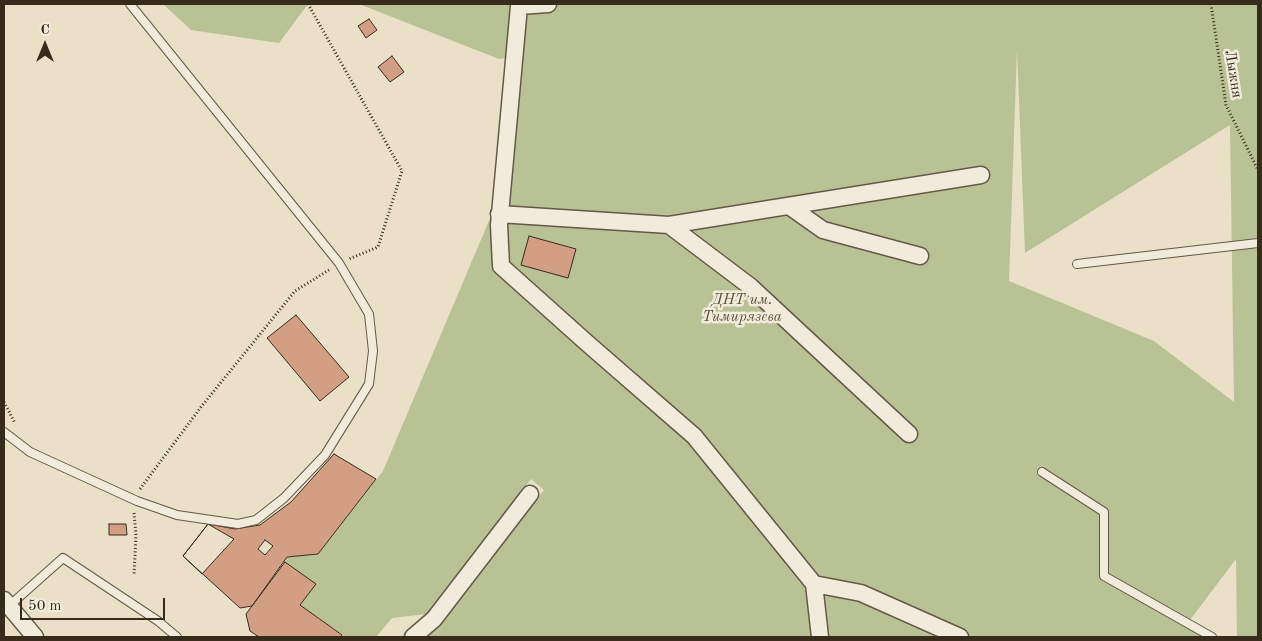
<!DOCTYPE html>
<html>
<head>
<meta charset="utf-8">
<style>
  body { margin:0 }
  #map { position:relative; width:1262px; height:641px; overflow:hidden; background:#e9e0c7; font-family:"Old Standard TT",serif }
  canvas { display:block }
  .frame { position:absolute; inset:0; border:5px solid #372b1c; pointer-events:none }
  .north { position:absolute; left:20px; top:20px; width:50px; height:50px; -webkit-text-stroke:4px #f1ebdb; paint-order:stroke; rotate:0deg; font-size:14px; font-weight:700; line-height:20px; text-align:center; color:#372b1c }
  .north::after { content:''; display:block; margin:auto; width:18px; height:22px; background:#372b1c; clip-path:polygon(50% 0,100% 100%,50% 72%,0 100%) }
  .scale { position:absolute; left:20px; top:598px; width:145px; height:22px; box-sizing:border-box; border:2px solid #372b1c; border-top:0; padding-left:6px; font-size:15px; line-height:18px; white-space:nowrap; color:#372b1c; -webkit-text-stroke:4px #f1ebdb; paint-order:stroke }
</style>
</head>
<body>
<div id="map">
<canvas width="1262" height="641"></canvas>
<div class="frame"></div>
<div class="north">С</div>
<div class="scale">50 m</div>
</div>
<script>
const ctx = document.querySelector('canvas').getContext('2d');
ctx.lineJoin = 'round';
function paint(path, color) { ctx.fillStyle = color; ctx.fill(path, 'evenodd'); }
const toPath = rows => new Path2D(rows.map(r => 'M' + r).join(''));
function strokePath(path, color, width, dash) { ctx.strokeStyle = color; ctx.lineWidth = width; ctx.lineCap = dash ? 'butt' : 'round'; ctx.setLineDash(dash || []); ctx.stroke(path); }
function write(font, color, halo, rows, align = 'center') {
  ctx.font = font + ' "Old Standard TT",serif'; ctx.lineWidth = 5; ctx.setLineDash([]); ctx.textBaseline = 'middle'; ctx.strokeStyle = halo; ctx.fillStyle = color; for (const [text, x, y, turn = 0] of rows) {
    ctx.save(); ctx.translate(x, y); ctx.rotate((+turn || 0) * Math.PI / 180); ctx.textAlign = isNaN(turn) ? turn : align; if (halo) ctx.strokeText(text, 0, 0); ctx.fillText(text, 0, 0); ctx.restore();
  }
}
paint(toPath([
  [163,4,308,4,279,43,191,30],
  [359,4,1258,4,1258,637,1237,637,1236,559,1190,620,1217,637,428,637,544,490,531,479,427,614,392,618,376,637,345,637,300,605,315,584,285,562,287,557,318,554,383,471,491,216,504,107,515,57,499,59],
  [1017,49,1025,253,1230,125,1234,402,1154,341,1009,281]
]), '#b9c294');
const building = toPath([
  [369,19,377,30,366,38,358,26,369,19],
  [392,56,404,72,390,82,378,67,392,56],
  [529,236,576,249,568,278,521,265,529,236],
  [296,315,349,377,320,401,267,338,296,315],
  [334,454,376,479,318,554,287,557,252,606,240,608,183,556,208,524,235,529,260,525,291,502,334,454],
  [109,524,126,524,127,535,109,535,109,524],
  [208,524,234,539,202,574,183,556,208,524],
  [265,540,273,546,265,555,258,549,265,540],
  [285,562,316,584,300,605,342,635,341,637,259,637,250,631,246,614,285,562]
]);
paint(building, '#d29f84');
strokePath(building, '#372b1c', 1);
const lane = toPath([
  [1077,264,1258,243],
  [4,432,30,452,137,501,177,515,238,524,256,520,284,498,325,455,369,384,373,351,369,314,339,263,130,4],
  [1042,472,1104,512,1104,576,1212,637],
  [9,606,63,558,158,621,177,637]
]);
const street = toPath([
  [548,4,519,6,499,225,501,266,587,343,694,436,814,584,820,637],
  [789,206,823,230,920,256],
  [499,214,669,225,981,175],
  [669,225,751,287,909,434],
  [814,584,861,593,960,637],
  [4,600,35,637],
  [413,637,434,619,530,494]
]);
strokePath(lane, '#645847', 10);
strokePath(street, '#645847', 19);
strokePath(toPath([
  [308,4,402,171,378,247,349,259],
  [1211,4,1226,105,1258,170],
  [4,402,15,423],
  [140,489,201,407,295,291,329,270],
  [134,513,136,535,134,575]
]), '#372b1c', 3, [1, 2.5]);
strokePath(lane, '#f1ebdb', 8);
strokePath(street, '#f1ebdb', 16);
write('15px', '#372b1c', '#f1ebdb', [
  ["Лыжня",1233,74,81]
]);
write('italic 15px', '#58513a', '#f1ebdb', [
  ["ДНТ им.",742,300],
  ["Тимирязева",742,317]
]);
</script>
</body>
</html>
